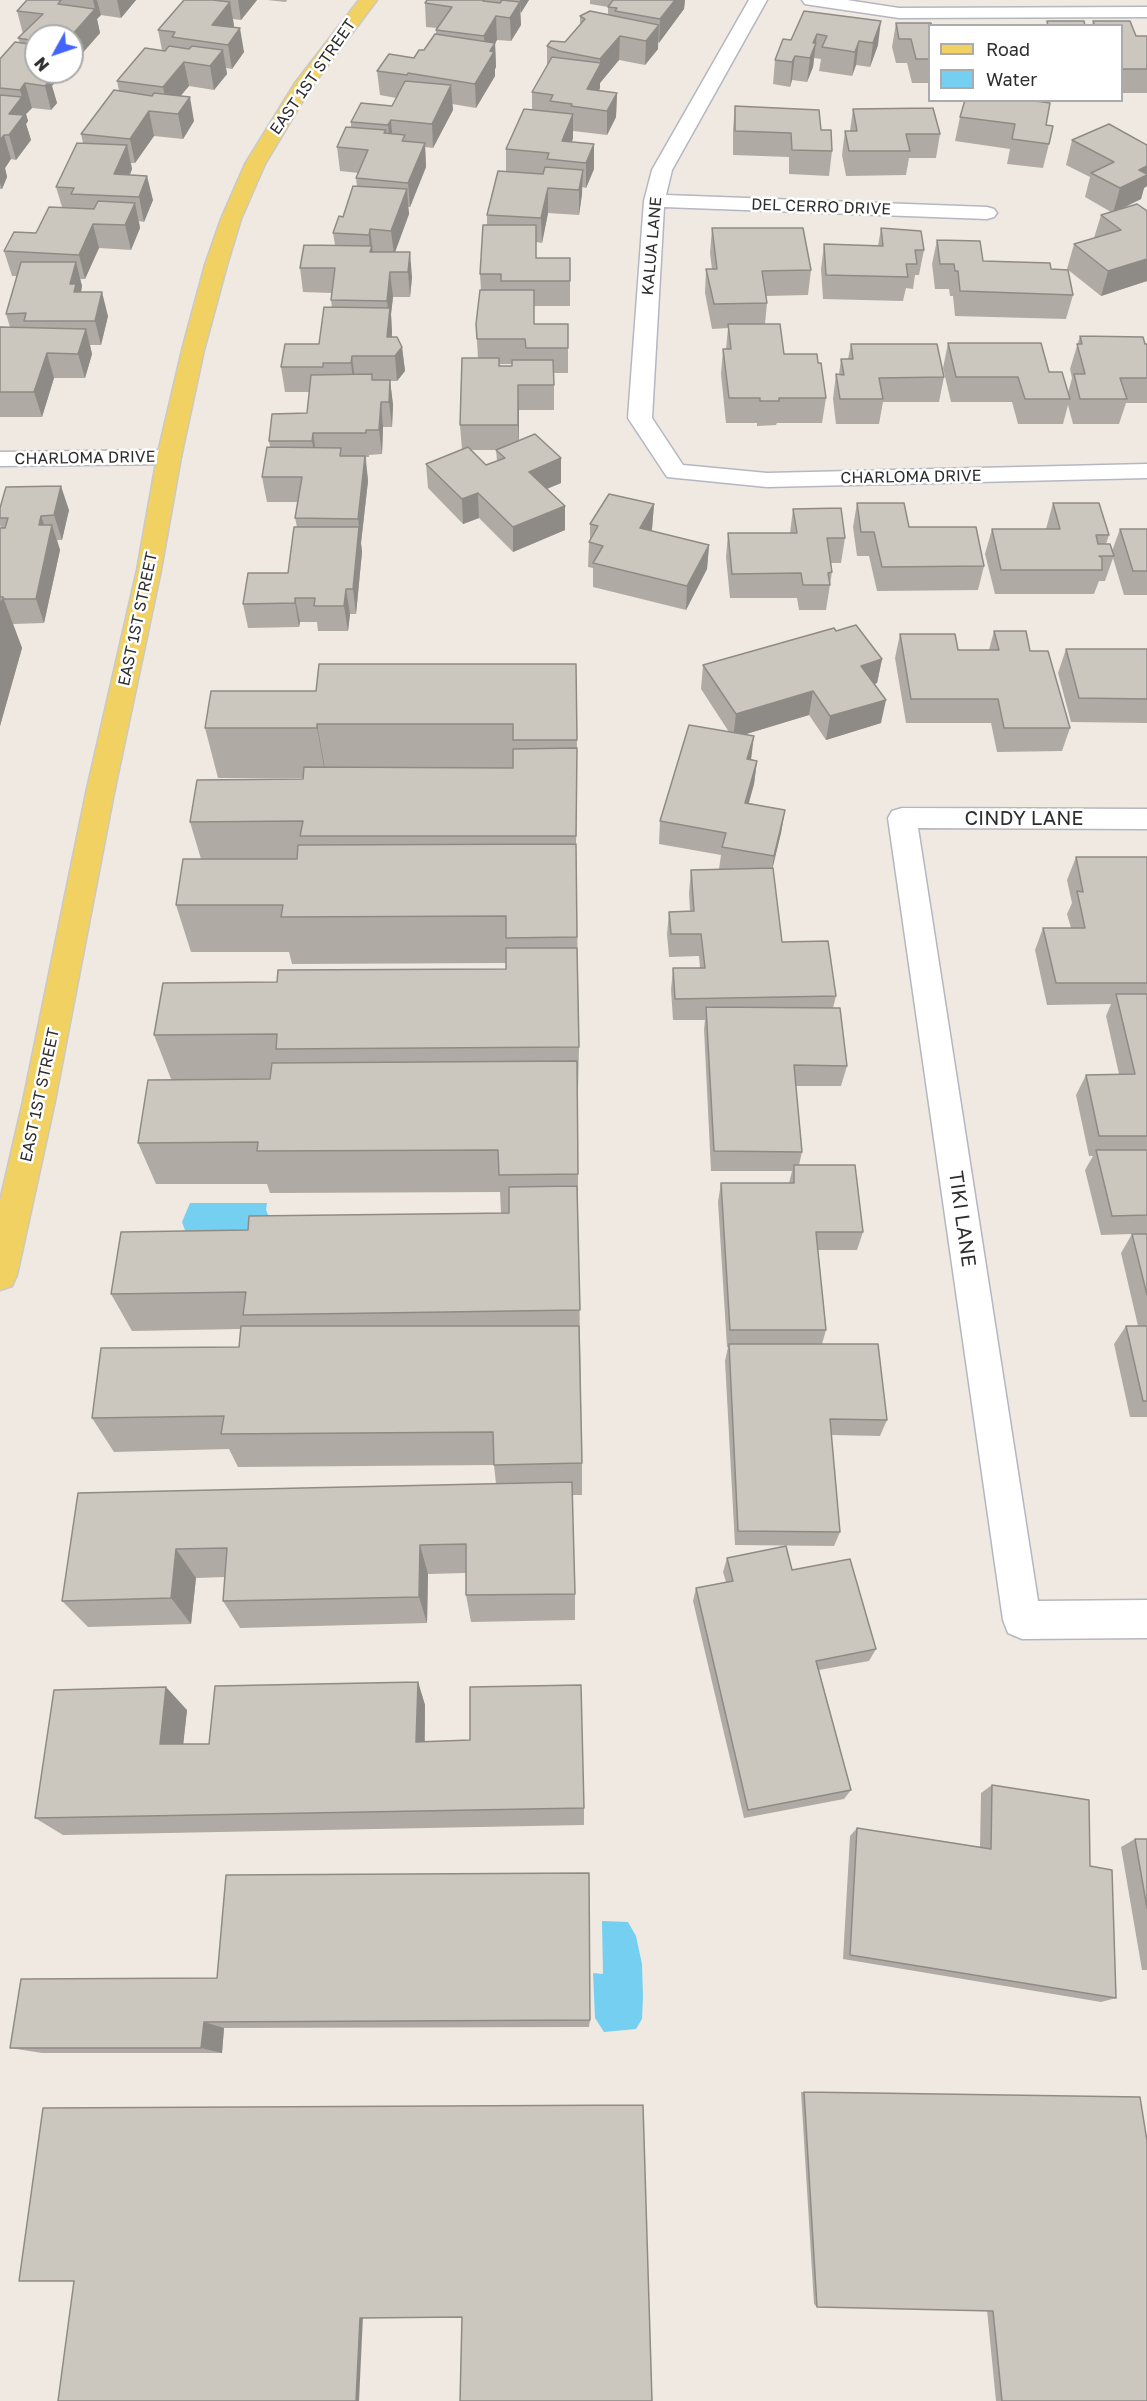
<!DOCTYPE html>
<html>
<head>
<meta charset="utf-8">
<style>
  body { margin:0 }
  #map { position:relative; width:1147px; height:2401px; overflow:hidden; background:#efe9e1; font-family:"Golos Text",sans-serif }
  canvas { display:block }
  .legend { position:absolute; left:928px; top:24px; width:195px; height:78px; box-sizing:border-box; background:#fff; border:2px solid #ababab; margin:0; padding:8px 10px; list-style:none; font-size:18px; color:#2e2e2e }
  .legend li { display:flex; align-items:center; gap:12px; height:30px }
  .legend b { width:30px; border:2px solid #ababab }
  .north { position:absolute; left:24px; top:24px; width:60px; height:60px; box-sizing:border-box; background:#fff; border:2px solid #ababab; border-radius:50%; rotate:230deg; font-size:16px; font-weight:700; line-height:24px; text-align:center; color:#2e2e2e }
  .north::after { content:''; display:block; margin:auto; width:21px; height:27px; background:#4264fb; clip-path:polygon(50% 0,100% 100%,50% 72%,0 100%) }
</style>
</head>
<body>
<div id="map">
<canvas width="1147" height="2401"></canvas>
<ul class="legend">
<li><b style="height:8px;background:#f2d163"></b>Road</li>
<li><b style="height:16px;background:#75cff0"></b>Water</li>
</ul>
<div class="north">N</div>
</div>
<script>
const ctx = document.querySelector('canvas').getContext('2d');
ctx.lineJoin = 'round';
function paint(path, color) { ctx.fillStyle = color; ctx.fill(path, 'evenodd'); }
const toPath = rows => new Path2D(rows.map(r => 'M' + r).join(''));
function strokePath(path, color, width, dash) { ctx.strokeStyle = color; ctx.lineWidth = width; ctx.lineCap = dash ? 'butt' : 'round'; ctx.setLineDash(dash || []); ctx.stroke(path); }
function write(font, color, halo, rows, align = 'center') {
  ctx.font = font + ' "Golos Text",sans-serif'; ctx.lineWidth = 5; ctx.setLineDash([]); ctx.textBaseline = 'middle'; ctx.strokeStyle = halo; ctx.fillStyle = color; for (const [text, x, y, turn = 0] of rows) {
    ctx.save(); ctx.translate(x, y); ctx.rotate((+turn || 0) * Math.PI / 180); ctx.textAlign = isNaN(turn) ? turn : align; if (halo) ctx.strokeText(text, 0, 0); ctx.fillText(text, 0, 0); ctx.restore();
  }
}
paint(toPath([
  [190,1203,267,1203,266,1210,271,1221,268,1229,186,1233,182,1222],
  [602,1921,628,1922,636,1936,642,1964,643,1997,642,2019,636,2029,604,2032,595,2018,593,1973,603,1974]
]), '#75cff0');
const minor = toPath([
  [749,0,767,0,672,170,666,195,987,207,994,209,997,213,994,217,987,219,664,207,652,418,683,465,767,473,1147,464,1147,478,767,487,667,477,628,418,644,201,652,170,749,0],
  [802,0,847,0,899,8,1147,7,1147,17,899,18,811,5,805,4,802,0],
  [169,450,177,452,181,457,177,462,169,464,0,466,0,452,169,450],
  [902,808,1147,809,1147,829,918,828,1038,1601,1147,1600,1147,1638,1022,1639,1008,1633,1003,1620,888,818,892,811,902,808]
]);
const major = toPath([
  [359,0,377,0,310,89,265,164,241,219,227,265,204,350,181,457,161,570,114,793,55,1101,17,1275,12,1286,0,1290,0,1201,23,1101,86,793,137,570,157,457,182,350,205,265,221,219,245,164,295,83,359,0]
]);
strokePath(minor, '#b4b7c1', 3);
strokePath(major, '#c9c9c9', 3);
paint(minor, '#fff');
paint(major, '#f2d163');
paint(toPath([
  [27,0,136,0,121,18,101,15,97,19,100,33,72,65,72,36,36,36,36,72,52,86,57,103,51,110,32,108,26,114,28,121,26,124,31,140,16,160,11,159,5,168,7,177,2,189,0,189,0,59,20,43,18,38,23,34,17,11],
  [184,0,257,0,241,20,233,19,234,26,233,27,244,52,232,69,226,68,227,74,214,90,189,86,180,96,194,121,183,139,154,136,135,163,131,163,132,169,130,175,153,200,144,222,139,221,140,228,131,250,99,248,85,279,80,279,82,286,81,292,108,316,101,345,90,345,92,354,85,378,54,378,42,417,0,417,0,327,10,327,6,314,17,276,12,276,4,251,36,233,62,207,56,187,83,143,81,134,119,91,117,81,162,50,158,30],
  [267,0,287,0,286,2],
  [427,0,529,0,520,13,521,25,511,41,497,40,495,43,496,67,495,69,495,76,476,108,452,104,453,110,433,148,425,147,426,167,410,207,408,207,409,214,395,252,412,277,410,297,393,297,391,314,392,337,402,347,405,371,397,381,390,381,393,405,392,427,383,427,382,454,369,455,369,457,366,457,368,481,361,543,362,552,356,614,350,614,348,631,318,631,317,622,300,622,299,627,248,628,243,604,288,573,297,527,295,518,298,502,267,502,262,477,270,447,269,441,307,413,309,392,285,392,281,367,319,344,332,308,331,300,332,293,303,292,300,268,335,245,333,233,343,217,357,187,356,178,359,173,340,171,337,147,351,127,351,122,392,106,396,98,380,95,377,71,414,58,424,50,436,34,436,30,437,28,426,27,425,3],
  [590,0,685,0,684,9,658,43,658,49,645,65,619,60,600,83,600,88,599,91,617,93,616,117,607,135,573,131,573,138,572,142,594,169,586,188,582,187,582,194,579,215,548,213,542,243,536,242,536,258,570,258,570,306,534,306,534,324,568,324,568,373,554,373,554,410,519,410,519,441,561,458,561,483,547,489,565,530,513,552,479,518,463,524,428,488,426,464,462,450,460,425,478,358,476,324,481,290,480,274,487,225,487,215,506,172,506,149,532,110,532,92,547,66,547,46,565,42,580,25,580,16,608,14,608,7,590,4],
  [500,364,512,364,512,366,500,366],
  [470,450,496,450,497,461,486,465],
  [804,11,878,45,870,67,856,65,852,76,819,71,821,59,814,58,813,67,807,82,792,80,790,87,773,84,775,60,791,40],
  [1093,21,1130,21,1136,36,1147,36,1147,93,1122,93,1122,26,1092,26],
  [896,23,930,26,930,83,912,83,907,63,896,63,892,47],
  [735,106,821,130,832,151,829,176,789,174,789,157,733,155,733,130],
  [853,109,940,134,936,158,909,158,906,175,846,176,842,155,845,131,850,131],
  [960,117,1046,125,1049,144,1043,168,1007,164,1010,149,955,141],
  [1072,140,1147,145,1147,186,1144,188,1141,199,1122,208,1147,211,1147,281,1101,296,1067,269,1074,244,1094,238,1101,215,1111,212,1085,197,1090,177,1066,165],
  [712,228,811,270,808,295,766,296,767,303,765,324,784,354,826,398,822,423,777,423,776,425,757,426,757,423,726,423,721,374,723,349,726,349,728,328,712,329,705,293,706,269,712,269,710,253],
  [881,228,924,250,919,275,915,275,913,289,906,288,903,301,823,299,821,269,824,244,878,246],
  [937,240,983,261,1051,269,1073,295,1066,319,955,316,953,296,950,296,949,289,935,289,932,264],
  [1080,336,1147,344,1147,403,1126,403,1119,424,1073,424,1068,405,1063,424,1018,424,1012,402,951,402,943,368,948,343,1049,372,1068,393,1072,378,1070,369],
  [851,344,944,377,939,402,883,402,879,424,836,424,833,399,836,374,839,374,841,359,848,359],
  [857,503,909,527,984,566,978,590,877,591,869,556,857,556,853,527],
  [1053,503,1109,535,1106,544,1112,551,1120,529,1147,529,1147,595,1124,595,1113,558,1105,581,1099,581,1094,594,995,594,985,554,992,529,1046,529],
  [654,504,652,529,651,531,709,545,707,569,686,610,593,587,593,568,588,567,589,542,590,540,590,524],
  [0,508,69,510,62,540,57,540,60,550,44,623,13,624,22,648,0,726,0,528,1,528,0,525],
  [793,509,845,538,841,563,831,563,832,572,826,610,799,610,797,598,730,598,726,557,728,533,790,533],
  [836,631,882,659,877,683,875,684,881,723,826,740,809,715,743,735,751,759,757,761,754,784,749,803,785,810,781,833,772,868,782,942,836,996,833,1008,847,1066,841,1086,796,1086,802,1152,799,1165,863,1232,857,1250,818,1250,826,1330,822,1344,887,1420,880,1436,831,1435,840,1532,834,1546,735,1545,725,1361,728,1347,727,1347,718,1202,721,1183,789,1183,792,1171,711,1171,704,1029,705,1020,673,1020,671,990,673,968,700,968,699,956,669,957,667,934,669,912,690,911,689,893,691,870,719,869,721,855,659,844,660,821,729,732,701,689,703,665],
  [994,631,1030,651,1070,728,1062,751,997,752,991,723,906,723,895,658,900,634,958,650,989,650],
  [1066,649,1147,649,1147,723,1071,722,1058,673],
  [576,664,577,748,576,845,579,1047,578,1091,577,1091,578,1174,578,1215,582,1463,582,1495,572,1495,575,1594,575,1620,471,1622,466,1595,466,1573,428,1574,427,1623,240,1628,223,1601,225,1577,196,1578,191,1624,88,1627,62,1601,78,1493,496,1484,494,1465,238,1467,229,1449,114,1452,92,1418,239,1347,241,1329,132,1331,111,1294,248,1230,501,1213,500,1192,270,1193,267,1184,156,1184,138,1143,270,1079,171,1079,154,1035,277,982,506,969,506,963,292,964,289,952,191,952,176,905,201,859,190,822,303,779,303,778,218,778,205,728,316,691],
  [1076,857,1147,857,1147,1417,1130,1417,1114,1344,1126,1326,1138,1326,1121,1253,1132,1234,1101,1235,1085,1170,1093,1156,1089,1156,1076,1095,1086,1075,1119,1074,1106,1016,1111,1004,1047,1005,1035,950,1043,928,1071,928,1067,914,1072,903,1067,880],
  [727,1558,792,1570,876,1649,869,1661,819,1670,851,1790,844,1799,744,1818,693,1601,696,1588,726,1582,723,1572],
  [418,1682,425,1705,425,1741,584,1808,584,1825,63,1835,35,1818,187,1710,183,1744,209,1744],
  [992,1785,1090,1866,1116,1998,1101,2002,843,1959,850,1836,857,1828,980,1847,981,1793],
  [1135,1839,1147,1839,1147,1970,1142,1970,1121,1847],
  [21,1979,590,2020,589,2027,224,2028,222,2053,42,2053,10,2048],
  [801,2092,804,2092,1147,2401,996,2401,987,2310,817,2307,814,2304]
]), '#afaba4');
paint(toPath([
  [93,0,97,0,101,15,97,19,100,33,72,65,72,36,71,36,95,9],
  [117,0,136,0,121,18],
  [238,0,257,0,241,20],
  [520,0,529,0,521,13],
  [675,0,685,0,684,9,659,43,660,19],
  [230,2,234,26,220,44,212,25],
  [520,2,521,25,511,41,510,18],
  [496,16,497,40,493,47,495,43,496,67,495,69,495,76,476,108,475,84,485,60,484,36],
  [881,21,878,45,870,67,873,43],
  [659,25,658,49,645,65,646,41],
  [240,28,244,52,232,69,228,45],
  [817,34,813,67,807,82,810,58,813,43],
  [620,36,619,60,600,83,600,88,589,109,587,89,600,64,600,59],
  [859,41,856,65,852,76,855,52],
  [223,50,227,74,214,90,210,66],
  [795,56,792,80,790,87,792,62],
  [184,62,189,86,168,111,163,87],
  [43,72,64,72,52,86,57,103,51,110,45,86],
  [25,83,32,108,26,114,28,121,26,124,31,140,16,160,9,135,9,114,22,97,20,90],
  [451,85,453,110,433,148,432,124],
  [617,93,616,117,607,135,607,111],
  [190,97,194,121,183,139,178,114],
  [149,111,154,136,135,163,130,139],
  [573,114,573,138,564,161,562,141],
  [391,120,393,144,390,150,388,125],
  [4,135,11,159,5,168,7,177,2,189,0,183,0,140],
  [425,143,426,167,410,207,408,183],
  [594,144,594,169,586,188,586,163],
  [127,145,132,169,121,196,114,174],
  [1147,166,1147,186,1144,188,1141,199,1113,213,1120,188,1139,170],
  [583,170,582,194,579,215,579,190],
  [147,176,153,200,144,222,139,197],
  [548,188,548,213,542,243,541,218],
  [407,189,409,214,394,255,391,231],
  [135,203,140,228,131,250,125,225],
  [93,224,99,248,85,279,79,255],
  [370,229,373,254,370,252,369,235],
  [410,252,412,277,410,297,408,272],
  [1147,259,1147,281,1101,296,1108,271],
  [76,262,82,286,80,297,83,309,70,284],
  [390,272,393,297,391,314,392,332,390,356,387,337,389,321,387,301],
  [102,292,108,316,101,345,95,321],
  [86,329,92,354,85,378,78,354],
  [402,347,405,371,397,381,395,356],
  [47,353,54,378,42,417,34,392],
  [352,356,355,381,354,388,351,363],
  [390,380,393,405,392,427,389,402],
  [518,385,519,410,519,450,518,425],
  [381,402,383,427,382,454,379,430],
  [313,433,317,458,316,465,312,441],
  [365,456,368,481,361,543,358,519],
  [561,458,561,483,529,496,529,472],
  [61,486,69,510,62,540,54,515],
  [478,493,479,518,463,524,462,499],
  [654,504,652,529,639,553,640,528],
  [565,506,565,530,513,552,513,527],
  [41,516,49,539,52,525,60,550,44,623,36,599,39,525],
  [359,527,362,552,356,614,353,589],
  [709,545,707,569,686,610,687,586],
  [346,589,350,614,348,631,344,606],
  [3,597,22,648,0,726,0,606],
  [295,598,300,622,299,627,295,603],
  [882,659,877,683,856,690,861,666],
  [813,691,809,715,733,738,736,714],
  [886,700,881,723,826,740,830,716],
  [317,724,326,774,326,778,317,728],
  [754,736,751,760,747,759],
  [577,748,577,798,575,884,576,836],
  [757,761,754,784,742,826,745,803],
  [785,810,781,833,770,879,774,856],
  [420,1545,428,1574,427,1623,419,1597],
  [176,1549,196,1578,191,1624,171,1598],
  [418,1682,425,1705,424,1762,416,1742],
  [166,1687,187,1710,181,1765,160,1744],
  [204,2022,224,2028,222,2053,201,2048],
  [363,2316,359,2401,356,2401,360,2318]
]), '#8e8b86');
const building = toPath([
  [27,0,61,0,58,4,95,9,71,36,36,36,36,41,18,38,43,14,17,11,27,0],
  [184,0,213,0,230,2,212,25,240,28,228,45,172,37,175,32,158,30,184,0],
  [427,0,484,0,483,1,500,3,502,0,520,2,510,18,496,16,484,36,436,30,452,7,425,3,427,0],
  [613,0,675,0,660,19,615,11,617,8,608,7,613,0],
  [590,11,659,25,646,41,620,36,600,59,559,51,547,46,551,41,565,42,585,19,580,16,590,11],
  [804,11,881,21,873,43,859,41,855,52,822,47,827,36,817,34,813,43,816,43,810,58,795,56,792,62,775,60,783,39,791,40,804,11],
  [1047,21,1084,21,1085,26,1048,26,1047,21],
  [1093,21,1130,21,1136,36,1147,36,1147,69,1122,69,1122,26,1095,26,1093,21],
  [896,23,931,23,932,26,930,26,930,59,916,59,911,39,899,39,896,23],
  [435,34,495,43,490,51,494,52,475,84,408,73,407,75,377,71,389,54,414,58,419,50,424,50,435,34],
  [15,42,36,45,36,72,45,72,51,79,45,86,25,83,20,90,0,88,0,59,15,42],
  [169,46,189,49,192,46,223,50,210,66,184,62,163,87,117,81,145,48,165,51,169,46],
  [552,57,601,63,587,89,617,93,607,111,571,106,572,104,550,101,553,95,532,92,552,57],
  [405,81,451,85,432,124,391,120,388,125,351,122,361,103,392,106,405,81],
  [114,90,152,96,154,93,190,97,178,114,149,111,130,139,81,134,114,90],
  [0,95,22,97,9,114,24,115,9,135,4,135,0,140,0,95],
  [965,100,1028,100,1050,103,1046,125,1053,126,1049,144,1012,139,1015,124,960,117,965,100],
  [735,106,819,110,821,130,831,130,832,151,792,150,791,133,735,131,735,106],
  [933,108,940,134,906,134,910,151,849,151,845,131,857,131,853,109,933,108],
  [524,109,573,114,562,141,594,144,586,163,547,159,549,153,506,149,524,109],
  [1109,124,1147,145,1147,166,1139,170,1147,174,1147,175,1120,188,1091,173,1114,162,1072,140,1109,124],
  [346,127,386,130,384,133,405,135,402,141,425,143,408,183,356,178,368,150,337,147,346,127],
  [77,143,127,145,114,174,147,176,139,197,71,194,74,188,56,187,77,143],
  [545,167,583,170,579,190,548,188,541,218,487,215,498,171,543,174,545,167],
  [353,186,407,189,391,231,370,229,369,235,333,233,339,216,343,217,353,186],
  [98,201,135,203,125,225,93,224,79,255,4,251,14,232,36,233,49,207,94,209,98,201],
  [1137,204,1147,211,1147,259,1108,271,1074,244,1121,230,1101,215,1137,204],
  [483,225,536,225,536,258,570,258,570,281,501,281,501,274,480,274,483,225],
  [712,228,803,228,811,270,762,271,767,303,714,304,706,269,717,269,712,228],
  [881,228,921,231,924,250,915,250,917,264,906,264,908,277,826,275,824,244,883,246,881,228],
  [937,240,980,241,983,261,1050,263,1051,269,1068,270,1073,295,960,291,958,271,955,271,954,264,940,264,937,240],
  [304,245,372,246,370,252,410,252,408,272,390,272,387,301,331,300,335,268,300,268,304,245],
  [21,262,76,262,70,284,76,284,74,292,102,292,95,321,24,321,26,313,6,314,21,262],
  [480,290,534,290,534,324,568,324,568,348,526,348,525,339,477,339,476,324,480,290],
  [324,307,390,308,387,337,397,337,402,347,395,356,352,356,351,363,323,363,323,367,281,367,285,344,319,344,324,307],
  [728,324,780,324,784,354,817,354,818,363,821,363,826,398,779,398,779,401,760,401,760,398,729,398,723,349,731,349,728,324],
  [0,327,86,329,78,354,47,353,34,392,0,392,0,327],
  [1080,336,1143,337,1145,344,1147,344,1147,378,1120,378,1127,399,1080,399,1074,374,1085,374,1077,344,1082,344,1080,336],
  [948,343,1041,343,1049,372,1062,372,1070,399,1025,399,1018,377,956,377,948,343],
  [851,344,937,344,944,377,879,378,883,399,840,399,836,374,844,375,841,359,853,359,851,344],
  [462,358,499,358,499,366,512,366,512,360,553,360,554,385,518,385,518,425,460,425,462,358],
  [372,374,372,380,390,380,389,402,381,402,379,430,366,430,366,433,313,433,312,441,269,441,272,414,307,413,311,375,372,374],
  [535,434,561,458,529,472,565,506,513,527,478,493,462,499,426,464,468,447,486,465,505,458,496,450,535,434],
  [267,447,341,448,340,456,365,456,358,519,295,518,302,477,262,477,267,447],
  [61,486,54,515,41,516,39,525,52,525,36,599,4,599,3,597,0,597,0,528,5,528,8,518,0,518,0,508,6,487,61,486],
  [609,494,654,504,640,528,709,545,687,586,593,563,603,546,589,542,598,526,590,524,609,494],
  [857,503,904,503,909,527,976,527,984,566,882,567,874,532,861,532,857,503],
  [1053,503,1099,503,1109,535,1096,535,1098,544,1110,544,1114,556,1099,556,1102,558,1102,570,1001,570,992,529,1060,529,1053,503],
  [841,508,845,538,827,538,832,572,828,573,830,585,803,585,801,573,732,574,728,533,797,533,793,509,841,508],
  [294,527,359,527,353,589,346,589,344,606,314,606,315,598,295,598,295,603,243,604,248,573,288,573,294,527],
  [1120,529,1147,529,1147,571,1133,571,1120,529],
  [0,597,3,597,0,606,0,597],
  [856,625,882,659,861,666,886,700,830,716,813,691,736,714,703,665,834,628,836,631,856,625],
  [994,631,1026,631,1030,651,1048,651,1070,728,1004,728,998,699,911,699,900,634,955,634,958,650,999,650,994,631],
  [1066,649,1147,649,1147,699,1079,698,1066,649],
  [319,664,576,664,577,740,513,740,513,724,317,724,317,728,205,728,211,691,316,691,319,664],
  [689,725,754,736,747,759,757,761,745,803,785,810,774,856,722,847,726,833,660,821,689,725],
  [577,748,576,836,300,836,303,821,190,822,197,780,303,779,304,767,513,768,513,749,577,748],
  [576,844,577,937,506,938,506,916,281,917,283,905,176,905,183,859,297,859,298,845,576,844],
  [1076,857,1147,857,1147,983,1056,983,1043,928,1085,928,1077,891,1083,892,1076,857],
  [773,868,782,942,828,941,836,996,675,999,673,968,705,968,701,934,671,934,669,912,694,911,691,870,773,868],
  [506,948,577,948,579,1047,276,1049,277,1034,154,1035,163,983,277,982,278,970,506,969,506,948],
  [1116,994,1147,994,1147,1136,1099,1136,1086,1075,1135,1074,1116,994],
  [706,1007,840,1008,847,1066,794,1065,802,1152,714,1151,706,1007],
  [577,1061,578,1174,499,1175,498,1150,257,1151,258,1142,138,1143,148,1080,270,1079,272,1063,577,1061],
  [1096,1150,1147,1150,1147,1215,1112,1216,1096,1150],
  [794,1165,855,1165,863,1232,816,1232,826,1330,730,1330,721,1183,794,1183,794,1165],
  [577,1186,580,1310,243,1315,246,1292,111,1294,121,1232,248,1230,249,1216,509,1213,509,1187,577,1186],
  [1132,1234,1147,1234,1147,1295,1132,1234],
  [241,1326,579,1326,582,1463,494,1465,493,1432,221,1434,224,1416,92,1418,101,1348,239,1347,241,1326],
  [1126,1326,1147,1326,1147,1401,1143,1401,1126,1326],
  [729,1344,878,1344,887,1420,830,1419,840,1532,738,1531,729,1344],
  [572,1482,575,1594,466,1595,466,1544,420,1545,419,1597,223,1601,227,1548,176,1549,171,1598,62,1601,78,1493,572,1482],
  [786,1546,792,1570,850,1559,876,1649,816,1661,851,1790,748,1810,696,1588,733,1581,727,1558,786,1546],
  [418,1682,416,1742,470,1740,470,1687,581,1685,584,1808,35,1818,54,1690,166,1687,160,1744,209,1744,215,1686,418,1682],
  [992,1785,1089,1800,1090,1866,1112,1870,1116,1998,850,1955,857,1828,991,1849,992,1785],
  [1135,1839,1147,1839,1147,1908,1135,1839],
  [589,1873,590,2020,204,2022,201,2048,10,2048,21,1979,217,1978,226,1875,589,1873],
  [804,2092,1140,2097,1147,2141,1147,2401,1002,2401,993,2311,817,2307,804,2092],
  [643,2105,652,2401,460,2401,462,2317,360,2318,356,2401,58,2401,74,2281,19,2281,43,2108,643,2105]
]);
paint(building, '#cbc7bf');
strokePath(building, '#8e8b86', 1.5);
write('16px', '#2e2e2e', '#fff', [
  ["EAST 1ST STREET",313,77,-55],
  ["DEL CERRO DRIVE",821,207,2],
  ["KALUA LANE",652,246,-85],
  ["CHARLOMA DRIVE",85,458,-1],
  ["CHARLOMA DRIVE",911,477,-1],
  ["EAST 1ST STREET",138,619,-78],
  ["EAST 1ST STREET",40,1095,-78]
]);
write('20px', '#2e2e2e', '#fff', [
  ["CINDY LANE",1024,819],
  ["TIKI LANE",962,1219,82]
]);
</script>
</body>
</html>
